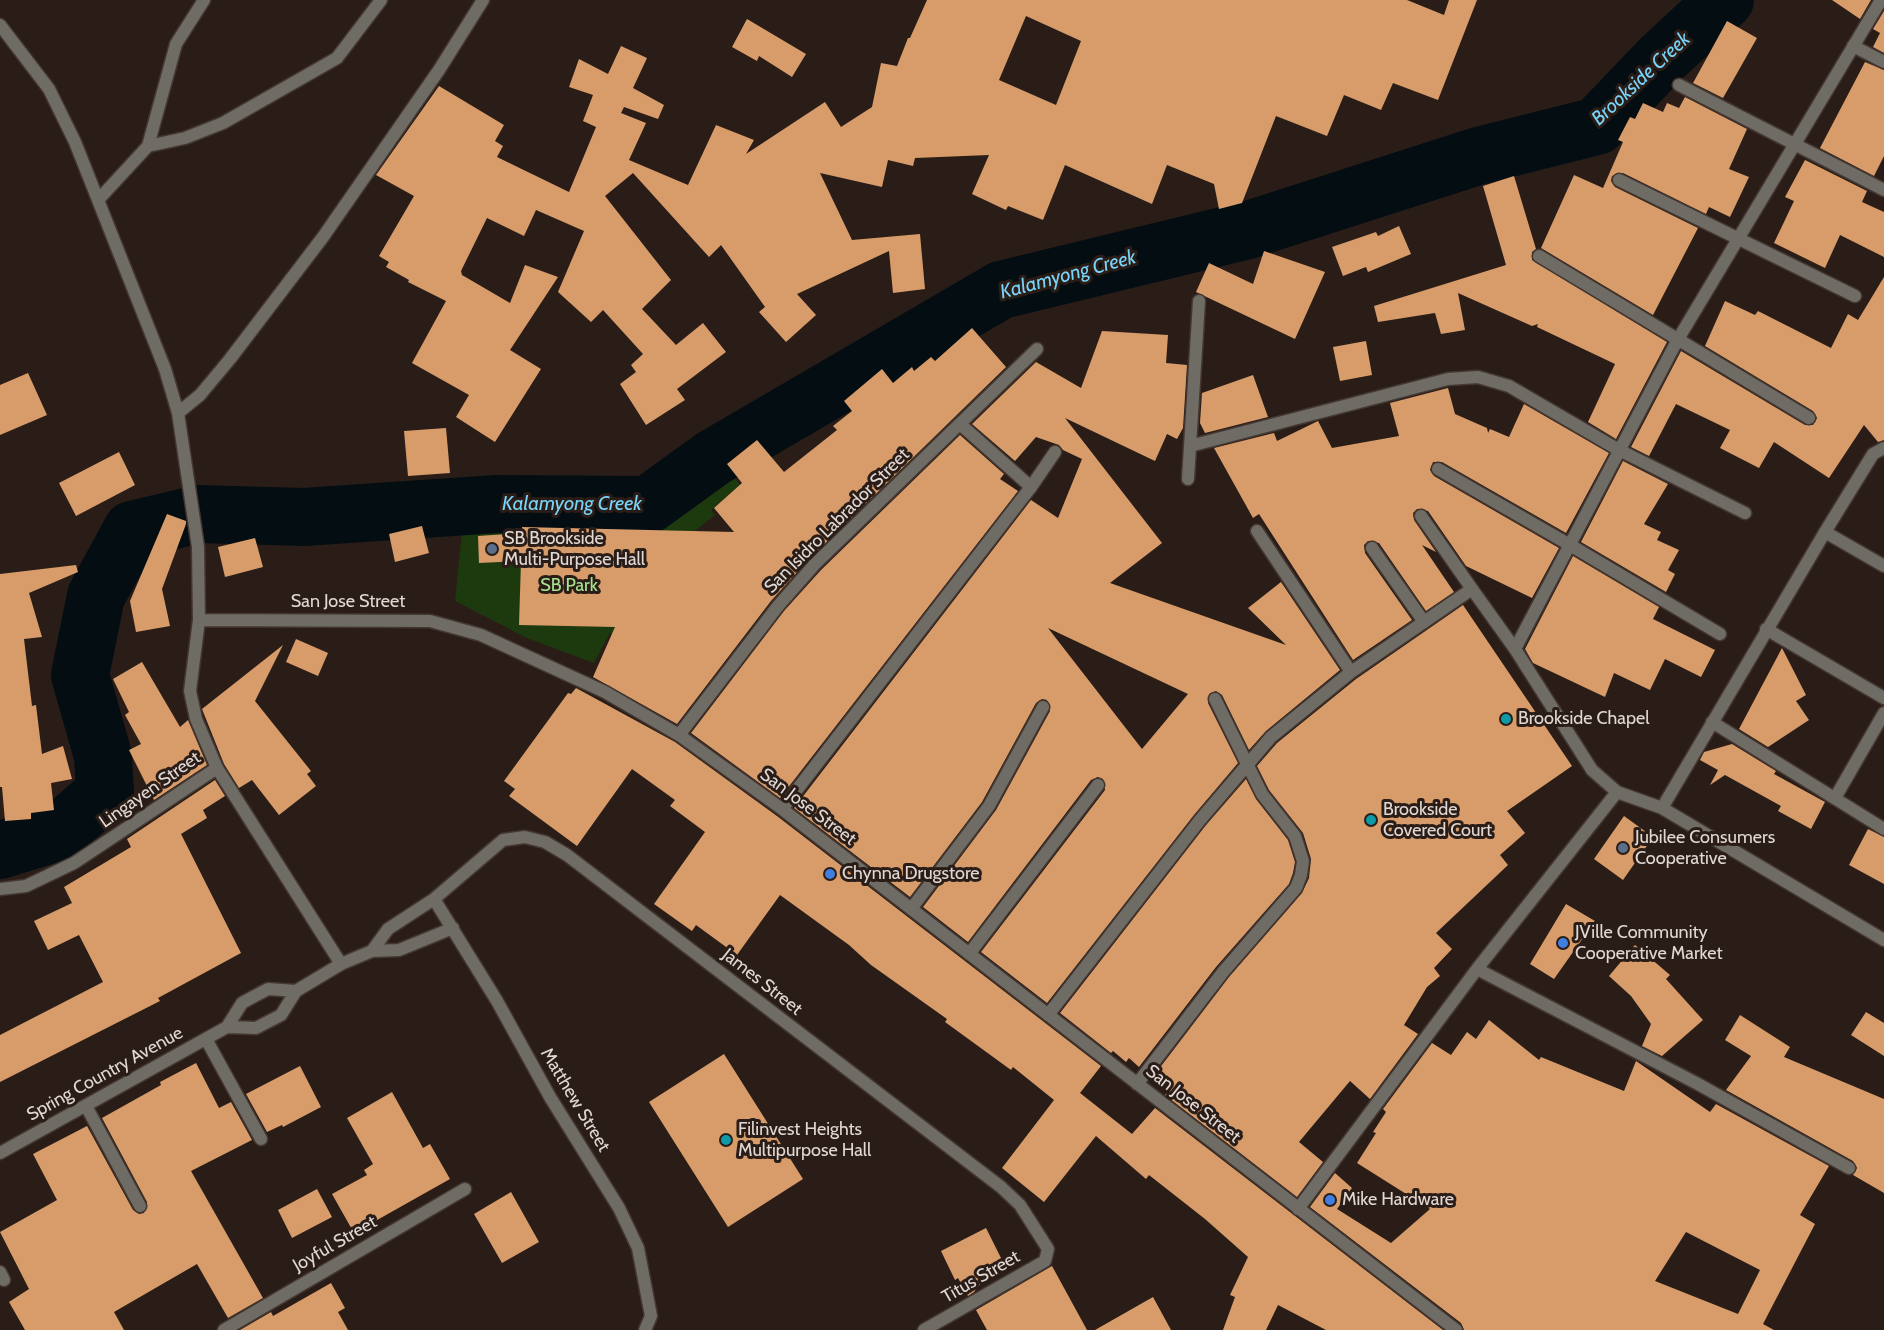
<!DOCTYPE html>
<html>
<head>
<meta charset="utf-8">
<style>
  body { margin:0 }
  canvas { display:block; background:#2a1d17 }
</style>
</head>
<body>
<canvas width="1884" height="1330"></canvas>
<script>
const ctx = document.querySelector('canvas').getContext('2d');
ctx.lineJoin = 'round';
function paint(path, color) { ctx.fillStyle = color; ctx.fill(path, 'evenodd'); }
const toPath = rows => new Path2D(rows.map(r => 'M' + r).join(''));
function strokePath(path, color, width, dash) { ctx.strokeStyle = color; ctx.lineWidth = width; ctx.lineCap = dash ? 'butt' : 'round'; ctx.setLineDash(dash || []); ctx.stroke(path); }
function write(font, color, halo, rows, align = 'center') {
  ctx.font = font + ' Cabin,sans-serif'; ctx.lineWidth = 6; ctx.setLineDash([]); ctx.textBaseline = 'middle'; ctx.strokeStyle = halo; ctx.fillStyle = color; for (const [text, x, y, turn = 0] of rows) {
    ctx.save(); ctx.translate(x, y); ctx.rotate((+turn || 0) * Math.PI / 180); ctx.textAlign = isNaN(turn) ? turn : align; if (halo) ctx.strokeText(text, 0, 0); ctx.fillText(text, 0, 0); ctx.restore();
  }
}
paint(toPath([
  [728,468,740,485,711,510,715,515,682,541,654,648,610,633,594,663,527,638,455,601,463,522,617,524,662,511]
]), '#1d3a0e');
strokePath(toPath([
  [0,850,61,831,105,792,103,756,80,675,96,596,132,530,199,514,304,517,497,504,648,505,713,458,1001,290,1248,230,1478,156,1597,126,1662,58,1725,0]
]), '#040d12', 58);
paint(toPath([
  [927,0,1407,0,1444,15,1449,0,1477,0,1438,100,1393,83,1381,110,1344,95,1327,136,1276,116,1242,203,1219,209,1214,184,1167,165,1152,204,1065,165,1043,220,1008,206,1006,210,972,194,989,155,915,158,913,166,888,160,882,187,820,173,852,240,920,234,925,289,893,293,889,251,797,294,816,315,786,342,759,312,765,307,721,245,709,257,633,173,605,196,671,280,642,309,676,345,703,323,726,352,677,389,685,400,646,425,620,384,636,372,631,365,643,354,603,310,591,322,558,292,584,231,536,210,524,236,487,218,461,271,462,275,510,303,525,265,558,277,510,350,541,369,495,442,456,417,469,395,412,363,446,301,408,282,409,280,386,267,389,262,379,256,414,196,376,175,439,86,504,125,495,141,503,146,497,157,569,192,596,127,583,121,593,95,569,87,579,59,608,74,621,46,647,58,633,88,664,105,658,119,624,107,621,113,646,123,629,160,688,185,716,125,754,140,746,154,825,102,841,127,872,107,881,63,897,66,908,38,910,38],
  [1026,16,1081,41,1056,105,999,80],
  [1832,0,1871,0,1860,19],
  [1884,11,1884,53,1873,47,1880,33,1873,29],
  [747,19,806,54,792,77,759,56,757,61,732,47],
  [1727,21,1757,38,1723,98,1693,83],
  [1865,62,1884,70,1884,156,1874,176,1820,148],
  [1685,97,1747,129,1729,169,1749,177,1730,217,1709,207,1706,214,1623,173,1612,176,1611,181,1615,187,1698,228,1653,315,1541,248,1574,175,1603,188,1623,142,1618,140,1630,117,1635,119,1643,103,1663,112,1667,103,1679,108],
  [1805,160,1867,191,1862,202,1884,212,1884,257,1840,235,1825,268,1774,243,1794,201,1785,197],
  [1514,176,1536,249,1532,252,1532,260,1667,342,1616,439,1588,422,1615,364,1537,327,1538,324,1532,326,1458,293,1465,330,1441,334,1435,313,1378,322,1374,306,1506,265,1483,186],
  [1399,226,1411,254,1368,272,1366,267,1343,276,1332,247,1376,232,1378,236],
  [1264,251,1325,272,1295,339,1196,292,1209,263,1253,284],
  [1884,277,1884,440,1878,442,1864,425,1829,478,1774,442,1759,468,1720,448,1730,430,1676,404,1649,456,1631,447,1681,351,1805,425,1813,425,1817,418,1813,411,1705,346,1725,301,1755,315,1758,311,1831,348,1848,314,1858,320],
  [972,328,1006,367,809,559,771,601,677,724,593,677,615,627,519,625,521,561,479,563,478,536,522,533,522,527,734,532,714,508,742,483,727,464,757,440,784,472,837,430,833,426,852,411,844,401,882,369,893,383,912,367,914,371,931,357,935,361],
  [1102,331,1168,335,1166,363,1187,365,1183,428,1177,439,1167,434,1155,461,1065,418,1162,543,1110,583,1286,645,1248,608,1281,582,1340,670,1266,731,1249,750,1222,695,1216,691,1209,694,1208,703,1238,763,1194,815,1047,1003,981,952,1105,790,1103,779,1098,777,1091,780,968,942,923,907,996,810,1050,711,1047,700,1042,699,1036,703,982,802,910,897,794,808,1031,500,1058,518,1082,459,1063,450,1059,445,1036,437,1015,461,972,424,1036,362,1081,388],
  [1048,628,1188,694,1142,749],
  [1366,341,1372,375,1340,381,1333,347],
  [28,373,47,415,0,435,0,385],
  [1253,375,1268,417,1205,433,1200,423,1202,393],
  [1448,388,1455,414,1487,428,1488,433,1490,429,1509,437,1524,404,1609,453,1566,533,1442,462,1433,462,1430,470,1434,476,1559,548,1532,598,1466,566,1428,511,1417,509,1413,513,1414,520,1436,552,1422,545,1454,592,1426,611,1379,543,1368,541,1364,545,1365,553,1412,620,1353,660,1259,514,1253,518,1214,448,1274,433,1277,441,1318,421,1332,448,1399,436,1390,403],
  [446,428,450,473,408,476,404,431],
  [960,435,1004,474,1000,479,1018,491,780,798,691,733,784,611,821,570],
  [119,452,135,485,76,516,59,483],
  [1623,461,1668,484,1644,524,1661,532,1657,540,1679,550,1668,570,1675,574,1666,592,1581,542],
  [167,514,186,521,186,524,162,589,170,626,136,632,130,601],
  [422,526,429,553,395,562,389,534],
  [255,538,263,567,225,577,218,547],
  [1573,556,1659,607,1653,619,1715,650,1701,677,1665,659,1650,690,1614,673,1605,697,1533,663,1525,649],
  [76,565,78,572,29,593,42,637,24,639,32,706,36,705,42,754,63,746,72,779,51,783,54,810,31,813,31,819,5,821,2,787,0,787,0,574],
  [1463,605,1572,766,1507,811,1525,833,1500,855,1508,865,1436,933,1452,949,1434,968,1440,976,1427,987,1404,1025,1418,1034,1370,1099,1350,1081,1299,1142,1323,1162,1297,1197,1165,1095,1167,1093,1152,1078,1229,977,1302,893,1309,878,1311,859,1303,833,1269,790,1257,766,1277,743,1356,679],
  [296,639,328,653,318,676,286,662],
  [283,645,255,701,311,771,307,774,316,786,279,815,252,780,239,788,224,764,202,709],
  [1782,648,1806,695,1796,701,1809,720,1768,747,1739,729],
  [142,662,180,727,188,720,207,765,154,800,129,750,141,744,125,715,129,712,113,679],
  [576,688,675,742,777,816,1101,1066,1080,1093,1132,1134,1155,1108,1443,1330,1326,1330,1278,1305,1266,1330,1223,1330,1235,1297,1230,1295,1248,1257,1205,1219,1149,1175,1146,1179,1096,1136,1044,1202,1002,1168,1054,1100,1013,1067,1011,1070,945,1022,947,1019,871,965,849,945,780,895,737,955,696,925,692,931,654,904,705,832,670,806,675,800,632,769,577,846,509,796,515,789,504,781,568,693,571,694],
  [1732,744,1776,771,1774,774,1825,802,1811,829,1778,811,1781,806,1725,775,1710,785,1718,770,1700,760,1704,752],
  [1246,779,1256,799,1288,840,1295,862,1293,873,1289,884,1216,967,1139,1067,1129,1058,1126,1062,1113,1051,1111,1053,1060,1013,1206,825],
  [215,780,225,796,203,810,207,818,181,834,241,953,158,998,160,1001,0,1082,0,1035,103,982,79,935,48,950,34,921,72,903,64,887,131,847,127,839],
  [1624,816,1653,837,1623,880,1594,859],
  [1868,829,1884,837,1884,884,1849,865],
  [1566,904,1595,921,1554,979,1530,964],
  [1635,945,1670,975,1666,979,1703,1020,1662,1056,1642,1046,1651,1024,1631,996,1609,976],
  [1866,1012,1884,1023,1884,1056,1851,1035],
  [1740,1015,1790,1047,1784,1057,1884,1099,1884,1193,1853,1175,1857,1168,1853,1161,1726,1090,1751,1056,1725,1040],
  [1489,1020,1539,1060,1541,1057,1624,1091,1636,1061,1710,1112,1716,1104,1829,1166,1800,1215,1815,1224,1763,1324,1774,1330,1464,1330,1461,1323,1310,1207,1335,1173,1352,1188,1337,1209,1391,1243,1430,1209,1357,1163,1376,1133,1373,1132,1386,1112,1383,1109,1432,1043,1451,1055,1467,1032,1476,1039],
  [1686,1232,1760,1270,1738,1314,1655,1281],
  [724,1054,803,1179,728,1227,649,1102],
  [196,1063,219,1108,231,1102,252,1140,191,1171,263,1298,228,1318,197,1264,114,1312,124,1330,25,1330,9,1302,29,1289,0,1232,57,1200,33,1154,87,1126,133,1210,139,1214,144,1213,147,1202,102,1118,161,1085,160,1082],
  [300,1066,321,1107,283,1127,282,1125,267,1132,246,1094],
  [392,1092,423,1148,430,1144,450,1179,354,1233,332,1194,367,1175,364,1170,373,1164,347,1118],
  [317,1189,332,1217,292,1238,278,1210],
  [511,1192,539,1242,502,1263,474,1214],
  [986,1228,1001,1258,974,1292,968,1296,958,1278,955,1280,941,1251],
  [1052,1266,1087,1330,987,1330,976,1310],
  [331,1283,345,1308,338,1312,348,1330,240,1330,271,1312,273,1316],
  [1153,1297,1171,1330,1095,1330]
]), '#d89c6a');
const lane = toPath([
  [148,146,176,44,204,0],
  [99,199,148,146,185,138,223,123,337,58,381,0],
  [1438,469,1570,545],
  [1031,487,1055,452],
  [1421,516,1472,589],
  [1257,531,1351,672],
  [1825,532,1884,566],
  [1372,548,1424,622],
  [1766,629,1884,698],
  [1712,722,1884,829],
  [217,768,341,964],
  [1835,798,1884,713],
  [206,1039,261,1139],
  [86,1106,140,1206],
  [0,1272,4,1280]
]);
const street = toPath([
  [0,25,49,89,75,142,165,369,178,413,198,547,199,620,190,691,196,719,217,768,74,863,26,886,0,889],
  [1853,46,1884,62],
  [1679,85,1884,190],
  [1619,180,1855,296],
  [1539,256,1809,418],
  [178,413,200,395,230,359,323,237,439,70,483,0],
  [1190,446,1448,379,1478,377,1509,386,1619,450,1745,513],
  [1188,479,1199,301],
  [1570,545,1720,634],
  [199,620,430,621,481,635,605,692,679,735,782,809,1456,1330],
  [1515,649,1677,341,1881,0],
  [679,735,778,606,815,564,1037,349],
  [1662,808,1825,532,1873,454,1884,448],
  [782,809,1031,487,960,424],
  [434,899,497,1001,550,1097,619,1208,638,1248,651,1316,645,1330],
  [911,909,989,806,1043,707],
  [372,951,388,929,434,899,503,840,525,837,545,842,567,855,1001,1187,1020,1205,1048,1249,1045,1261,924,1330],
  [969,954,1098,785],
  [1477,969,1698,1084,1849,1168],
  [1048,1015,1200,820,1271,737,1351,672,1472,589,1515,649,1592,770,1617,792,1662,808,1884,940],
  [227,1027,256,1028,281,1015,296,991,341,964,372,951,399,950,453,928],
  [1137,1084,1223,972,1296,888,1301,875,1303,861,1295,836,1262,794,1215,699],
  [0,1153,227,1027,242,1003,251,998,268,989,296,991],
  [1298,1209,1477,969,1617,792],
  [224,1330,465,1189]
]);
strokePath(lane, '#443731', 15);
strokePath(street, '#443731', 15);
strokePath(lane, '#6e6c65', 12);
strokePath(street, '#6e6c65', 12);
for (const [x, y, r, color] of [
  [492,549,6,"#5c6f8a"],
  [1506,719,6,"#0f9aa8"],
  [1371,820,6,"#0f9aa8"],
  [1623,848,6,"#5c6f8a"],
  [830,874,6,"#3f7fe0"],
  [1563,943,6,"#3f7fe0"],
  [726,1140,6,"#0f9aa8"],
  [1330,1200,6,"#3f7fe0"]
]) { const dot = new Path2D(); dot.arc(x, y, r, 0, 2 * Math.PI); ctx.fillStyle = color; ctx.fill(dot); strokePath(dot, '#2a1d17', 2); }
write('18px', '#e1d7d3', '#2a1d17', [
  ["San Isidro Labrador Street",837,521,-45],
  ["San Jose Street",348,602],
  ["Lingayen Street",150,790,-35],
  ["San Jose Street",808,807,37],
  ["James Street",762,982,38],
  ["Spring Country Avenue",105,1074,-29],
  ["Matthew Street",575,1100,59],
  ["San Jose Street",1193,1104,38],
  ["Joyful Street",335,1244,-30],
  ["Titus Street",981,1277,-30]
]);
write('18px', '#e1d7d3', '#2a1d17', [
  ["SB Brookside",504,539],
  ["Multi-Purpose Hall",504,560],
  ["Brookside Chapel",1518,719],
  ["Brookside",1383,810],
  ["Covered Court",1383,831],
  ["Jubilee Consumers",1635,838],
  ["Cooperative",1635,859],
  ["Chynna Drugstore",842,874],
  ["JVille Community",1575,933],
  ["Cooperative Market",1575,954],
  ["Filinvest Heights",738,1130],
  ["Multipurpose Hall",738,1151],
  ["Mike Hardware",1342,1200]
], 'left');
write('18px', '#a8e48f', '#2a1d17', [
  ["SB Park",569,586]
]);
write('italic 20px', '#79d4fa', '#2a1d17', [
  ["Brookside Creek",1641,79,-43],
  ["Kalamyong Creek",1068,275,-15],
  ["Kalamyong Creek",572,504]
]);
</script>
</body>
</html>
